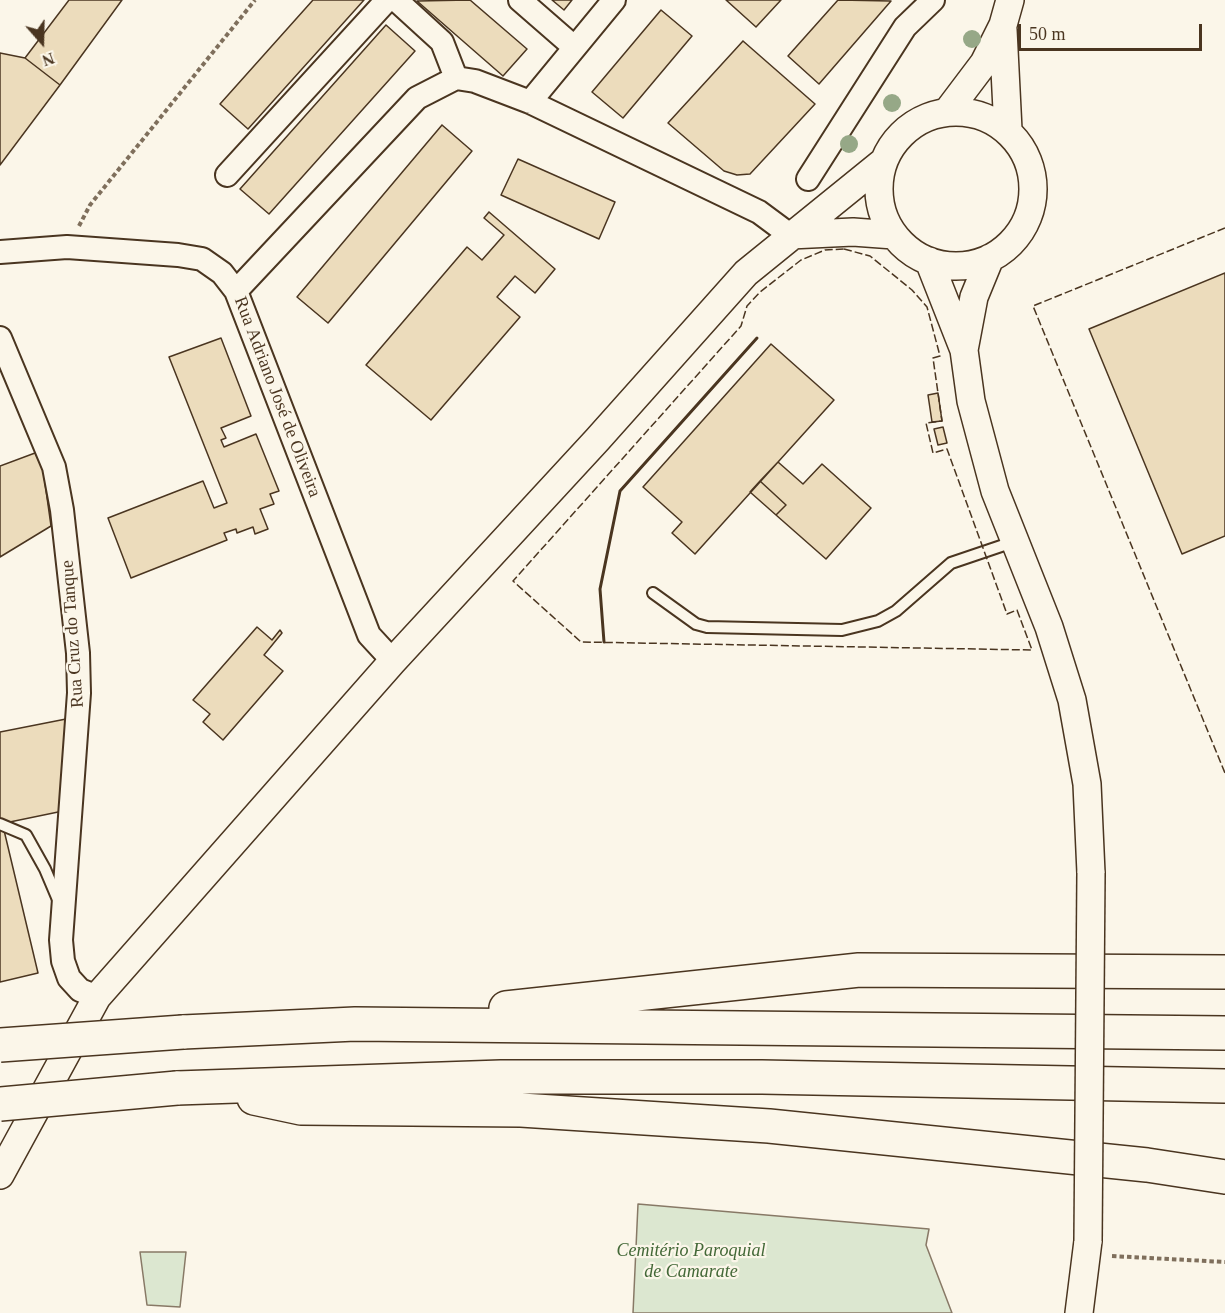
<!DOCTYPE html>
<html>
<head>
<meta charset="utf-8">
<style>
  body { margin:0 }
  #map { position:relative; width:1225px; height:1313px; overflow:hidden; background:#fbf6e9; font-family:"Times New Roman",serif }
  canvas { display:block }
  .north { position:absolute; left:12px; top:12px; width:60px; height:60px; -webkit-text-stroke:4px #fbf6e9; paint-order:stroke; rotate:160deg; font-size:16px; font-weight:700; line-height:24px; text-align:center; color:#4a3520 }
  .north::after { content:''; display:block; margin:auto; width:21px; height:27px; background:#4a3520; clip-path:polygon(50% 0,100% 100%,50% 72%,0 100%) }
  .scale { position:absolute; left:1018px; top:24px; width:184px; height:27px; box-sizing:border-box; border:3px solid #4a3520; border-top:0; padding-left:8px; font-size:18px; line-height:21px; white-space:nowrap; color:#4a3520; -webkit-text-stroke:4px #fbf6e9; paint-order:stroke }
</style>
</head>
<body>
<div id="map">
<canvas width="1225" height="1313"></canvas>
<div class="north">N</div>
<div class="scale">50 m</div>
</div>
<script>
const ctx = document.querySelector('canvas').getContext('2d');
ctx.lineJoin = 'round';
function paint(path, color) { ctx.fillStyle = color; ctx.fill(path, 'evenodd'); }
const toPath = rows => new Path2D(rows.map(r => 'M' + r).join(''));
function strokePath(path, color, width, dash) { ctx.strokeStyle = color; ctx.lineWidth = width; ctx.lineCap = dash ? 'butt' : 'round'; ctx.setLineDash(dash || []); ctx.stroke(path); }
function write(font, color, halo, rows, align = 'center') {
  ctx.font = font + ' "Times New Roman",serif'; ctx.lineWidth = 4.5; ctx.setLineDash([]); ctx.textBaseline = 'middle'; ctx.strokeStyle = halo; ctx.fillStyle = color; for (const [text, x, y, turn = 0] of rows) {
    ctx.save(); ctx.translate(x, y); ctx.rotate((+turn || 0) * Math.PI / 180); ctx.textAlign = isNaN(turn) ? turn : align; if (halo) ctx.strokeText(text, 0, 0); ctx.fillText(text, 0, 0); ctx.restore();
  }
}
const green = toPath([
  [638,1204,929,1229,926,1245,952,1313,633,1313,638,1204],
  [140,1252,186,1252,180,1307,147,1305,140,1252]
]);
paint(green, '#dce7d0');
strokePath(green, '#887966', 1.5);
const building = toPath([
  [69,0,122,0,60,85,25,58,69,0],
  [313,0,364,0,248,129,220,104,313,0],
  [470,0,527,49,503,76,417,1,470,0],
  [552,0,572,0,564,10,552,0],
  [726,0,781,0,756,27,726,0],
  [838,0,891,1,819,84,788,56,838,0],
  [661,10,692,36,623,118,592,92,661,10],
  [386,25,415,51,269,214,240,189,386,25],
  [743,41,815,104,750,174,737,175,724,171,668,123,743,41],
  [0,53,25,58,60,85,0,165,0,53],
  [442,125,472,151,328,323,297,297,442,125],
  [518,159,615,202,599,239,501,195,518,159],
  [489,212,555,269,535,293,515,276,497,297,520,317,431,420,366,365,467,247,482,260,504,235,484,218,489,212],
  [1225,273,1225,536,1182,554,1089,329,1225,273],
  [221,338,251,416,221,428,226,438,221,440,224,447,256,434,279,491,270,494,274,504,260,509,268,529,255,534,253,527,237,533,236,529,224,533,227,540,131,578,108,518,203,481,214,508,227,503,169,357,221,338],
  [771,344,834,400,695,554,672,533,682,522,643,487,771,344],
  [938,393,942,421,932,422,928,395,938,393],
  [943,427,947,443,938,445,934,429,943,427],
  [35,453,43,469,51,526,0,557,0,466,35,453],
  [778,462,803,484,822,464,871,508,826,559,776,515,786,505,760,481,778,462],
  [760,481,786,505,776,515,750,492,760,481],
  [257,627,272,640,280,630,282,633,264,655,283,671,223,740,203,722,210,714,193,700,257,627],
  [66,719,63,811,0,824,0,732,66,719],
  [0,826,3,826,38,973,0,982,0,826]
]);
paint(building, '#ecdcbc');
strokePath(building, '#4a3520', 1.5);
const service = toPath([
  [653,593,696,624,707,627,842,630,878,621,896,611,951,563,1013,542],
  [0,824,26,835,45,869,59,902]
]);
const minor = toPath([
  [396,0,442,42,456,78],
  [520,0,574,47],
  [530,102,614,0],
  [227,175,387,0],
  [808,179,905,27,933,0],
  [0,252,67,247,178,255,202,259,222,273,236,291,369,635,393,661],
  [236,291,417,98,456,78,475,81,530,102,759,212,790,235],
  [0,338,54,467,62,510,78,653,79,693,61,940,63,961,69,978,80,990,97,997]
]);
const tertiary = toPath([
  [1003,30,1008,130],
  '879 189a77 77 0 1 1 154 0a77 77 0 1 1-154 0Z',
  [947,112,984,63,1003,25,1010,0],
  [790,235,853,232,894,235],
  [929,261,964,350,971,401,995,491,1049,627,1072,700,1087,784,1091,873],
  [964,350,974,297,990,258],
  [0,1175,97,997,393,661,597,440,746,273,883,162],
  [1079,1313,1088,1241]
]);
const trunk = toPath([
  [506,1008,859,970,1225,972],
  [183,1032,355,1024,1225,1033],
  [177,1088,501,1077,762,1077,1225,1086],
  [254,1098,301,1108,521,1110,769,1126,1147,1165,1225,1177]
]);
strokePath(service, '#4a3520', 14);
strokePath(minor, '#4a3520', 26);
strokePath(tertiary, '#4a3520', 30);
strokePath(trunk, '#4a3520', 36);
strokePath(toPath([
  [79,226,90,205,255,0],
  [1112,1256,1225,1262]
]), '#7f6f5c', 4, [4.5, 3]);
strokePath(service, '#fbf6e9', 10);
strokePath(minor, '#fbf6e9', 22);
strokePath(tertiary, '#fbf6e9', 27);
strokePath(trunk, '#fbf6e9', 33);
const tertiaryBridge = toPath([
  [1088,1241,1091,873]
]);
const trunkBridge = toPath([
  [0,1045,183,1032],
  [0,1104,177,1088]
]);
strokePath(tertiaryBridge, '#4a3520', 30, []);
strokePath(trunkBridge, '#4a3520', 36, []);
strokePath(tertiaryBridge, '#fbf6e9', 27);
strokePath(trunkBridge, '#fbf6e9', 33);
strokePath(toPath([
  [1225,228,1033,306,1225,773],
  [844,249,870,256,912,290,927,307,940,356,933,358,942,421,926,423,933,453,947,449,1007,614,1017,610,1032,650,581,642,513,581,741,326,747,306,760,292,801,260,825,250,844,249]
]), '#4a3520', 1.5, [8, 3]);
strokePath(toPath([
  [604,642,600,589,620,491,757,338]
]), '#4a3520', 3);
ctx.fillStyle = '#96a887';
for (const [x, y] of [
  [972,39],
  [892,103],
  [849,144]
]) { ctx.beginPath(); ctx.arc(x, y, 9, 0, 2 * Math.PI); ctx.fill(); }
write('18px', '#4a3520', '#fbf6e9', [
  ["Rua Adriano José de Oliveira",277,397,69],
  ["Rua Cruz do Tanque",73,634,-94]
]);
write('italic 18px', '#436837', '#fbf6e9', [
  ["Cemitério Paroquial",691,1251],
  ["de Camarate",691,1272]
]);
</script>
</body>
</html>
